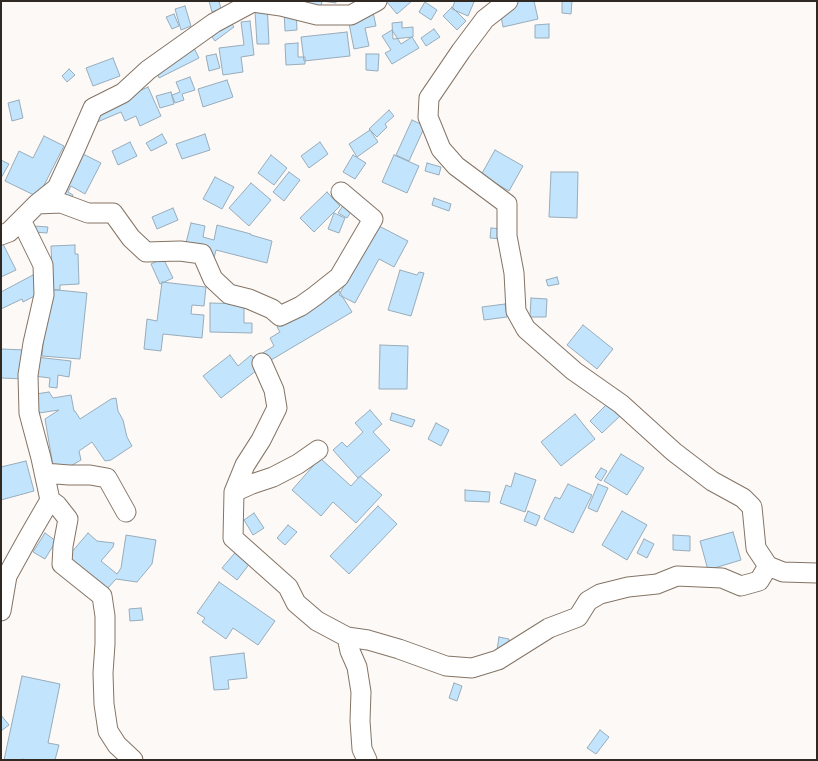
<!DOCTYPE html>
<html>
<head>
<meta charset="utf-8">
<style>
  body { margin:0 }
  #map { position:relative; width:818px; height:761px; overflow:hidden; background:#fdf9f6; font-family:"Archivo Narrow",sans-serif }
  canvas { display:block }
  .frame { position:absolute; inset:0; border:2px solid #302923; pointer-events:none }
</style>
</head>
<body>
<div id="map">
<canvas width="818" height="761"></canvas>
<div class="frame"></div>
</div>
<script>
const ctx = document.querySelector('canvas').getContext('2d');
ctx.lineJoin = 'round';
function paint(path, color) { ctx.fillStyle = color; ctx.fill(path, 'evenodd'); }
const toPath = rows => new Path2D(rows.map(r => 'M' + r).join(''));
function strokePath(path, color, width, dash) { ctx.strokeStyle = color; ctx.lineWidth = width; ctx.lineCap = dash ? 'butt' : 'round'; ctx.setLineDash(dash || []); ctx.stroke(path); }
const building = toPath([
  [209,1,219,1,221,9,212,12,209,1],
  [267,1,269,44,257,44,255,11,267,1],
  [287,1,336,1,336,3,322,1,321,6,287,1],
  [386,1,412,1,397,14,386,1],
  [455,1,471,1,474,2,468,16,452,9,455,1],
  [519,1,534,1,538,19,503,27,499,5,519,1],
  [562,1,572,1,571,14,562,13,562,1],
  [425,2,437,10,431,20,419,12,425,2],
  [371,3,376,26,365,28,369,46,354,49,346,8,371,3],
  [185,6,191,26,181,30,175,9,185,6],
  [452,7,466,21,457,30,443,16,452,7],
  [296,8,297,30,285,31,284,9,296,8],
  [221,9,234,27,215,41,202,24,221,9],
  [174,14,179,26,172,29,166,17,174,14],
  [250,21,254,55,241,57,243,72,223,75,219,48,244,45,241,22,250,21],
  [402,22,402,28,413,27,413,37,393,39,392,23,402,22],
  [549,24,549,38,535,38,535,25,549,24],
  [434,29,440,37,426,46,421,38,434,29],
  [392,30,401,44,412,37,419,48,392,64,385,53,391,50,382,36,392,30],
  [347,32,350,56,304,61,301,37,347,32],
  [190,40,199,58,159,78,157,73,144,80,137,67,190,40],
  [298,43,298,57,305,57,305,64,286,65,285,44,298,43],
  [216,54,220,68,209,71,206,56,216,54],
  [366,54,379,54,378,71,366,70,366,54],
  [113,58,120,76,93,86,86,68,113,58],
  [69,69,75,75,67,82,62,76,69,69],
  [190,77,195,90,182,94,184,100,175,103,172,95,180,92,176,82,190,77],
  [227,80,233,97,203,107,198,89,227,80],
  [148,87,161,116,140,126,136,116,125,121,121,112,95,123,87,105,124,98,148,87],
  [171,92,174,104,160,108,156,96,171,92],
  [19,100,23,118,12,121,8,103,19,100],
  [389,110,394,116,385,124,387,127,377,137,369,129,389,110],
  [412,120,425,126,409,161,396,155,412,120],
  [370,130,378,142,357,157,349,144,370,130],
  [162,134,167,143,151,151,146,143,162,134],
  [205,134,210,150,182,159,176,144,205,134],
  [44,136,64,146,38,197,5,181,19,151,33,158,44,136],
  [130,142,137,156,118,165,112,151,130,142],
  [320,142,328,154,309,168,301,156,320,142],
  [495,150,523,166,509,191,481,175,495,150],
  [79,152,101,163,85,194,71,186,68,192,73,195,69,202,57,196,79,152],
  [271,155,287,168,274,185,258,173,271,155],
  [353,155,366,163,355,179,343,172,353,155],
  [394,155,419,166,407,193,382,182,394,155],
  [1,160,9,164,1,178,1,160],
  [427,163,441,167,439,175,425,171,427,163],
  [289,172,300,180,284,201,273,192,289,172],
  [551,172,578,172,577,218,549,217,551,172],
  [215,177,234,187,222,209,203,199,215,177],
  [251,183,271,200,249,226,229,208,251,183],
  [327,192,340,206,314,232,300,218,327,192],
  [434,198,451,204,449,211,432,205,434,198],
  [344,204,353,209,347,218,338,213,344,204],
  [173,208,178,220,157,229,152,217,173,208],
  [334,213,345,218,339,233,328,229,334,213],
  [191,223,205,226,203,237,214,240,217,225,251,234,251,235,272,241,267,263,216,250,213,262,183,255,191,223],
  [377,225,408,241,394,267,379,259,355,303,339,295,377,225],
  [34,226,48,227,47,233,34,232,34,226],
  [491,228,503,229,502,239,490,238,491,228],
  [3,244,16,270,1,277,1,245,3,244],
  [75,245,75,254,78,254,79,284,60,285,60,290,53,290,51,246,75,245],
  [163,258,173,278,160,284,151,264,163,258],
  [400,270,417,275,419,272,424,273,411,316,388,310,400,270],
  [33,275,42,292,23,302,22,299,1,309,1,292,33,275],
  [557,277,559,284,548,286,546,280,557,277],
  [162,282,206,287,204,306,192,305,191,314,204,315,202,338,163,334,161,351,144,349,147,319,157,321,162,282],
  [48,289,87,293,80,359,42,356,48,289],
  [339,291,352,312,266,363,261,354,274,346,270,338,280,332,277,327,339,291],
  [531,298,547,299,546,317,530,317,531,298],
  [210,303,244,304,244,323,252,323,252,333,210,332,210,303],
  [505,304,507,317,484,320,482,307,505,304],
  [583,325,613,349,597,369,567,345,583,325],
  [380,345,408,346,407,389,379,389,380,345],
  [1,349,25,350,24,379,1,378,1,349],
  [230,355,238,366,251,355,261,367,221,398,203,376,230,355],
  [36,357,71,361,69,377,58,375,57,388,49,387,50,378,34,376,36,357],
  [49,392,53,398,71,395,74,411,75,411,80,419,111,399,116,398,118,411,123,420,127,437,132,446,111,460,105,461,92,442,79,451,81,460,64,470,54,472,45,419,59,410,39,413,36,394,49,392],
  [608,403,620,416,602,433,590,421,608,403],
  [370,410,382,424,373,432,390,450,358,478,333,450,342,442,347,447,363,432,355,423,370,410],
  [392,413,415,420,412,427,390,420,392,413],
  [575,414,595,439,561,466,541,442,575,414],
  [436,423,449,430,441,446,428,439,436,423],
  [621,454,644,468,627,495,604,481,621,454],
  [320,458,351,486,360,476,382,495,356,523,333,502,321,516,292,490,320,458],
  [26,461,34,491,1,500,1,467,26,461],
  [601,468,607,471,601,481,595,477,601,468],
  [515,473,536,480,525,512,500,503,506,485,511,487,515,473],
  [568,484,592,495,573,533,544,519,555,497,560,499,568,484],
  [598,484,608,488,597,512,588,508,598,484],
  [465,490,490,492,489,502,465,501,465,490],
  [378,506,397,524,349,574,330,556,378,506],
  [528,511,540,516,536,526,524,521,528,511],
  [622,511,647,525,627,560,602,545,622,511],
  [254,513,264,528,253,535,244,520,254,513],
  [288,525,297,532,285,545,277,538,288,525],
  [733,532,741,560,708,570,700,541,733,532],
  [45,533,56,541,45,559,33,552,45,533],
  [88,533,97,541,114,543,113,547,101,561,117,574,121,568,126,535,156,540,152,564,137,582,116,579,107,589,65,560,88,533],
  [673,535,690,536,690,551,673,550,673,535],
  [644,539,654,544,647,558,637,553,644,539],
  [240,547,254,558,237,580,222,568,240,547],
  [219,582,275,621,258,645,233,628,226,639,202,622,205,618,197,613,219,582],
  [141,608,143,620,130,621,129,609,141,608],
  [499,637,509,639,508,651,497,650,499,637],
  [244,653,247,678,228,680,229,689,214,690,210,657,244,653],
  [22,676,60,684,48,743,59,745,55,760,27,760,22,759,21,760,4,760,22,676],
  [454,683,462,686,457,701,449,698,454,683],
  [1,715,9,725,1,731,1,715],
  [600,730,609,737,596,754,587,748,600,730]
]);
paint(building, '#c2e4fc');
strokePath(building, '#98acba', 1);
const street = toPath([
  [508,1,485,19,461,51,429,98,428,117,441,149,456,166,507,204,507,236,514,273,516,311,526,329,574,371,621,404,674,452,712,481,743,498,752,507,756,548,768,566,783,572,817,573],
  [37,204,57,188,76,147,93,108,123,93,148,70,214,23,253,2,281,6,317,15,351,15,377,1],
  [1,235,9,232,37,204,61,203,88,213,113,213,131,238,146,252,180,251,202,254,213,279,229,294,249,299,272,309,280,316,301,306,315,296,339,277,373,219,341,192],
  [262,363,274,390,277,408,261,440,245,465,234,492,233,538,288,587,296,603,317,621,347,637,368,640,399,649,446,666,472,668,498,660,549,628,578,617,588,601,600,594,628,587,657,584,677,576,722,578,741,586,759,581,768,566],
  [44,473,69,475,90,475,107,478,126,512],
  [234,492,252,484,273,477,298,464,318,450],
  [50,500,57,505,68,519,63,546,62,564,102,596,105,616,105,644,103,673,104,704,108,731,117,745,133,760],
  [1,611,7,576,28,538,50,500,41,458,29,413,28,375,33,343,44,295,43,265,21,220],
  [347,637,350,651,357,667,361,692,360,721,362,749,367,760]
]);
strokePath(street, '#847465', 21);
strokePath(street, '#fff', 19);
</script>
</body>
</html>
